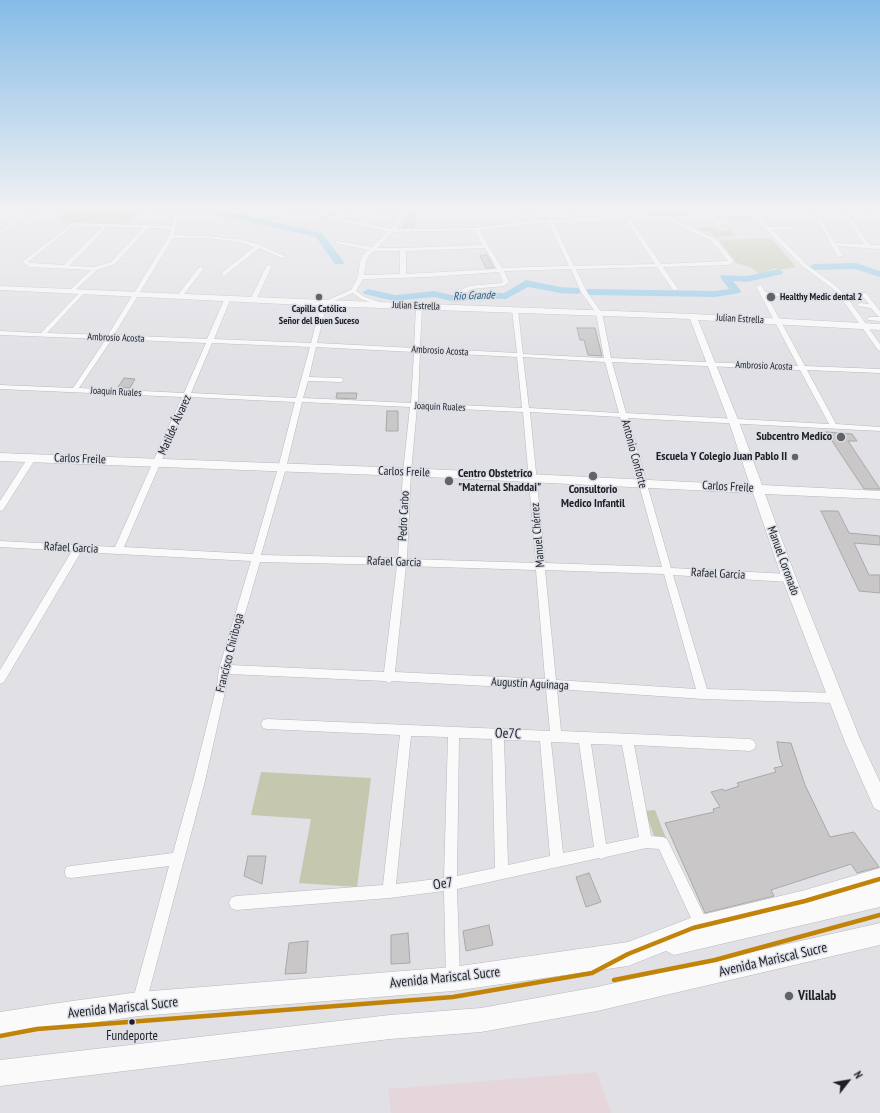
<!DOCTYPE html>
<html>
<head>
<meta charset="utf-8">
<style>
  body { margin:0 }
  #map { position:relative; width:880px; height:1113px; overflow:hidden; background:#e0e0e5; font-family:"PT Sans Narrow",sans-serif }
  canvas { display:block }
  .north { position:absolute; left:828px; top:1061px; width:40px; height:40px; -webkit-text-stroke:3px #dddfe8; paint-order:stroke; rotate:59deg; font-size:11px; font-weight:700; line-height:16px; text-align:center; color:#1e1f22 }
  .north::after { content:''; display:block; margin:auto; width:14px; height:18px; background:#1e1f22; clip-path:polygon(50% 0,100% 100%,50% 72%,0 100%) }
</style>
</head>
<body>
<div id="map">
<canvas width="880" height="1113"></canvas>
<div class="north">N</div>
</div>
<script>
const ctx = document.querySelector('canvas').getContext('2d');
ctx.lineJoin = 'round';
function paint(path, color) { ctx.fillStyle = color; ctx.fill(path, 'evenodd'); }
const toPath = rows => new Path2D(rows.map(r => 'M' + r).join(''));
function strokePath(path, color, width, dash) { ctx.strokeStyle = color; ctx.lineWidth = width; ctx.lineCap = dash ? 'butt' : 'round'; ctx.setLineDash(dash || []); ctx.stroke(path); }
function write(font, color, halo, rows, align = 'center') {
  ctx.font = font + ' "PT Sans Narrow",sans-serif'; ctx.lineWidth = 3; ctx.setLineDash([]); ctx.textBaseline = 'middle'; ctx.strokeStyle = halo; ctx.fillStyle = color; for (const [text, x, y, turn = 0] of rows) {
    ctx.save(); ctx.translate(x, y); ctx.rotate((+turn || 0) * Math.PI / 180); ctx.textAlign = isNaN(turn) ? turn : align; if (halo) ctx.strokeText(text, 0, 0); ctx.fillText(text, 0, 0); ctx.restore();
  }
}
paint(toPath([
  [597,1072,611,1113,391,1113,388,1089]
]), '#e5d6db');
paint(toPath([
  [71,209,142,209,124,225,56,221],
  [699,227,714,227,717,231,731,230,736,236,714,237,710,231,702,231],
  [771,238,796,267,779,270,775,268,760,274,750,267,736,263,719,240],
  [261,772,371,778,357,887,299,883,311,819,251,815],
  [655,810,667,841,656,841,645,811]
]), '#c5c7af');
paint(toPath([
  [184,209,217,209,322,233,344,262,343,264,335,264,316,237,209,213,190,214,184,209],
  [856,263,880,271,880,277,855,269,814,270,809,267,814,264,856,263],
  [778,269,783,272,782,274,747,282,733,281,741,291,740,293,715,297,588,295,583,292,588,289,715,291,729,289,720,277,721,275,747,276,778,269],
  [526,280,560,287,578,288,583,291,578,294,560,293,528,287,506,299,480,298,456,302,434,297,395,301,364,294,363,292,368,289,395,295,434,291,456,296,480,292,504,293,526,280]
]), '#90c8e6');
const building = toPath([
  [415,209,414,227,403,227,415,209],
  [486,255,487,255,494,268,486,268,480,256,486,255],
  [577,328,595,328,602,356,588,355,584,340,580,340,577,328],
  [124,378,135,379,130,388,118,387,124,378],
  [337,393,357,393,356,399,336,398,337,393],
  [387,411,398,411,398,431,386,431,387,411],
  [826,432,852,434,857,441,848,441,880,489,864,489,826,432],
  [821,511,838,511,849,533,880,536,880,545,854,543,869,575,880,575,880,593,859,591,821,511],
  [777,742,791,743,805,785,830,837,854,832,879,867,857,873,851,864,771,890,774,896,705,913,665,823,714,812,713,809,720,807,711,792,723,789,724,791,739,786,737,783,776,772,774,768,783,766,780,759,777,742],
  [248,856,266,856,262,884,244,876,248,856],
  [589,873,601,902,586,907,576,877,589,873],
  [489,925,493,945,466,951,463,931,489,925],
  [408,933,410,963,391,964,391,935,408,933],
  [308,941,306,973,285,974,289,943,308,941]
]);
paint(building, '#c9c7c8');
strokePath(building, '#a9a8a9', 1);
const street = toPath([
  [30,209,35,209,0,234,0,231,30,209],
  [159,209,166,209,174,212,175,209,179,209,174,235,207,236,238,239,260,245,287,257,282,258,259,248,224,276,222,275,222,273,254,247,238,242,207,238,173,238,114,335,207,339,225,298,228,296,231,298,214,339,311,343,321,303,351,290,358,277,360,262,363,255,369,250,336,243,336,241,372,247,388,232,293,209,302,209,337,217,346,209,351,209,341,218,391,229,402,215,380,209,389,209,404,213,407,209,412,209,396,229,476,228,538,220,525,209,530,209,543,220,577,219,570,209,575,209,581,218,706,215,708,213,712,215,752,214,759,216,770,227,795,227,795,228,793,229,773,230,806,264,836,286,846,296,880,344,880,351,878,350,842,299,767,296,805,366,880,369,880,373,807,370,836,424,880,427,880,431,628,418,671,568,789,574,792,575,794,578,792,581,789,582,673,575,707,689,835,693,839,694,840,698,839,702,835,703,703,699,557,689,561,731,750,739,754,741,756,745,754,749,750,751,634,745,651,836,663,837,667,839,707,921,709,926,707,931,702,933,697,931,659,849,646,848,606,857,601,859,599,858,457,889,460,978,458,983,453,985,448,983,446,978,444,891,389,898,236,910,231,908,229,903,231,898,236,896,383,885,400,735,267,729,263,728,261,724,263,720,267,719,550,731,546,689,392,681,389,683,385,681,229,674,205,781,146,1003,144,1008,139,1010,134,1008,132,1003,169,866,71,878,66,877,65,872,66,867,71,866,173,853,193,781,217,685,219,669,251,561,81,552,4,682,0,684,0,670,72,551,0,547,0,541,115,547,182,397,0,389,0,385,73,388,106,339,0,335,0,331,41,333,82,290,85,292,84,293,47,333,108,335,169,236,171,229,148,228,115,264,97,270,72,293,69,291,70,290,91,270,30,267,22,262,73,223,104,224,107,223,109,224,172,226,173,215,159,209],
  [751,216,755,218,802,266,832,288,839,295,765,292,761,285,756,286,798,366,611,358,602,313,587,292,576,269,657,267,673,290,677,290,678,289,663,267,730,265,734,261,716,239,673,219,709,218,720,226,722,225,715,217,751,216],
  [666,219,712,241,728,261,661,264,631,220,666,219],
  [626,220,655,264,574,266,553,222,626,220],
  [548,222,569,266,502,268,479,230,548,222],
  [74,225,102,227,64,265,31,263,28,262,74,225],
  [107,227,143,228,111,262,95,267,69,266,107,227],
  [474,230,483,245,403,248,377,248,393,232,474,230],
  [485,248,497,269,406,274,406,251,485,248],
  [374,251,400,251,400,274,364,275,366,262,368,256,374,251],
  [571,269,581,292,596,313,604,358,523,354,518,310,515,308,512,310,517,353,420,348,422,307,419,305,416,307,414,348,317,343,327,304,353,293,361,299,381,306,385,306,385,304,365,297,356,291,363,279,429,277,499,272,503,282,501,283,469,286,463,289,454,291,453,292,456,294,466,292,472,289,504,286,509,282,504,271,571,269],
  [112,339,206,343,184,393,79,388,112,339],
  [212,343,310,347,296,398,191,393,212,343],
  [316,347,414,352,411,403,303,398,308,381,341,382,344,380,341,378,309,377,316,347],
  [420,352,517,357,522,408,418,403,420,352],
  [523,357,605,362,619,413,529,408,523,357],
  [612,362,800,370,829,424,626,413,612,362],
  [189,397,295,402,278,468,253,554,124,547,189,397],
  [302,402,410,407,403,472,398,558,261,555,286,468,302,402],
  [417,407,523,412,536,563,407,559,411,472,417,407],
  [530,412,620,417,662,567,545,563,530,412],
  [260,562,397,565,384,672,230,665,260,562],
  [406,566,536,570,545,679,395,672,406,566],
  [545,570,664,574,696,689,556,680,545,570],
  [411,736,448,737,444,878,396,884,411,736],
  [459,738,492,739,495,868,457,876,459,738],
  [504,740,540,741,550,856,508,865,504,740],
  [551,742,579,743,594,847,563,853,551,742],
  [591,744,622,745,639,837,606,844,591,744],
  [812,209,816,209,835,243,864,244,840,209,844,209,870,245,880,245,880,249,837,246,843,256,838,257,812,209],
  [865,209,870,209,880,220,880,224,865,209],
  [267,265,272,266,256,300,251,301,250,300,267,265],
  [199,267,204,268,182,297,178,297,178,295,199,267],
  [862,293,866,293,880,311,880,317,878,316,871,308,858,306,857,305,860,303,869,304,861,294,862,293],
  [870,317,880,317,880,321,868,320,867,319,870,317],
  [32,455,36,458,3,510,0,511,0,501,29,456,32,455]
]);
const secondary = toPath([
  [0,286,324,300,693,314,880,324,880,330,698,320,739,422,762,485,880,491,880,499,765,494,796,578,860,739,880,782,880,811,874,808,845,742,782,578,753,493,407,476,0,461,0,453,407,468,750,485,729,422,690,319,324,306,0,290,0,286]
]);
const primary = toPath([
  [880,868,880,907,674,955,666,951,628,966,453,991,139,1016,0,1036,0,1012,65,1002,139,992,453,967,628,942,693,917,805,890,880,868],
  [880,923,880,945,597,1011,481,1032,390,1039,0,1086,0,1060,390,1015,481,1008,597,987,880,923]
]);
strokePath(street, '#b8b8bc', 1);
strokePath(secondary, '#b8b8bc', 1);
strokePath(primary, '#b8b8bc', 1);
paint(street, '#fafafb');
paint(secondary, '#fafafb');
paint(primary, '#fafafb');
strokePath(toPath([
  [614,980,715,960,880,915],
  [0,1036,37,1029,453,997,592,973,628,954,693,928,805,901,880,879]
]), '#c18408', 4.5);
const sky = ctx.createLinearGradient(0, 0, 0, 365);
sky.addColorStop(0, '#85bce7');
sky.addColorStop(0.57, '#f1f1f3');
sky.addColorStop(1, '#f1f1f300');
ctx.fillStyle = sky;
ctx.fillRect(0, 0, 880, 365);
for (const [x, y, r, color] of [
  [319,297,4,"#626366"],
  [771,297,5,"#626366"],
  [841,437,5,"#626366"],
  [795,457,4,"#626366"],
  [593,476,5,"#626366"],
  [449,481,5,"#626366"],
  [789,996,5,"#626366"],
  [132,1022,3.5,"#1e1f22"]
]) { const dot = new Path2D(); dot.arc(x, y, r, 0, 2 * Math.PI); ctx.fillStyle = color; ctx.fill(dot); strokePath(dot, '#dddfe8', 1.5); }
write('bold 10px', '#1e1f22', '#dddfe8', [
  ["Healthy Medic dental 2",780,297],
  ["Capilla Católica",319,309,"center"],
  ["Señor del Buen Suceso",319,321,"center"]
], 'left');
write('10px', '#1e1f22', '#dddfe8', [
  ["Julian Estrella",416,306,2],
  ["Julian Estrella",740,319,3],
  ["Ambrosio Acosta",116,338,2],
  ["Ambrosio Acosta",440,351,3],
  ["Ambrosio Acosta",764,366,2],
  ["Joaquin Ruales",116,392,3],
  ["Joaquin Ruales",440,407,2]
]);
write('italic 11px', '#205d7a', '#dddfe8', [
  ["Rio Grande",474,296,-2]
]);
write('12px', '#1e1f22', '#dddfe8', [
  ["Matilde Álvarez",175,425,-66],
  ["Antonio Conforte",634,454,75],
  ["Carlos Freile",80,459,2],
  ["Carlos Freile",404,472,2],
  ["Carlos Freile",728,487,3],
  ["Pedro Carbo",404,516,-87],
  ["Manuel Chérrez",538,535,-95],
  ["Rafael Garcia",71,548,3],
  ["Manuel Coronado",783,561,70],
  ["Rafael Garcia",394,562,2],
  ["Rafael Garcia",718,574,3],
  ["Francisco Chiriboga",230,653,-76],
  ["Augustín Aguinaga",530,684,3]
]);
write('bold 12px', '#1e1f22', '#dddfe8', [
  ["Subcentro Medico",832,437],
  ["Escuela Y Colegio Juan Pablo II",787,457],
  ["Centro Obstetrico",458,474,"left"],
  ["\"Maternal Shaddai\"",458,488,"left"],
  ["Consultorio",593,490,"center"],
  ["Medico Infantil",593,504,"center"]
], 'right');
write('13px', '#1e1f22', '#dddfe8', [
  ["Fundeporte",132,1036]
]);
write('14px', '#1e1f22', '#dddfe8', [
  ["Oe7C",508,734,2],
  ["Oe7",443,884,-9],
  ["Avenida Mariscal Sucre",773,960,-13],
  ["Avenida Mariscal Sucre",445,978,-6],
  ["Avenida Mariscal Sucre",123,1008,-6]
]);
write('bold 14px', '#1e1f22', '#dddfe8', [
  ["Villalab",798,996]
], 'left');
</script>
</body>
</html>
